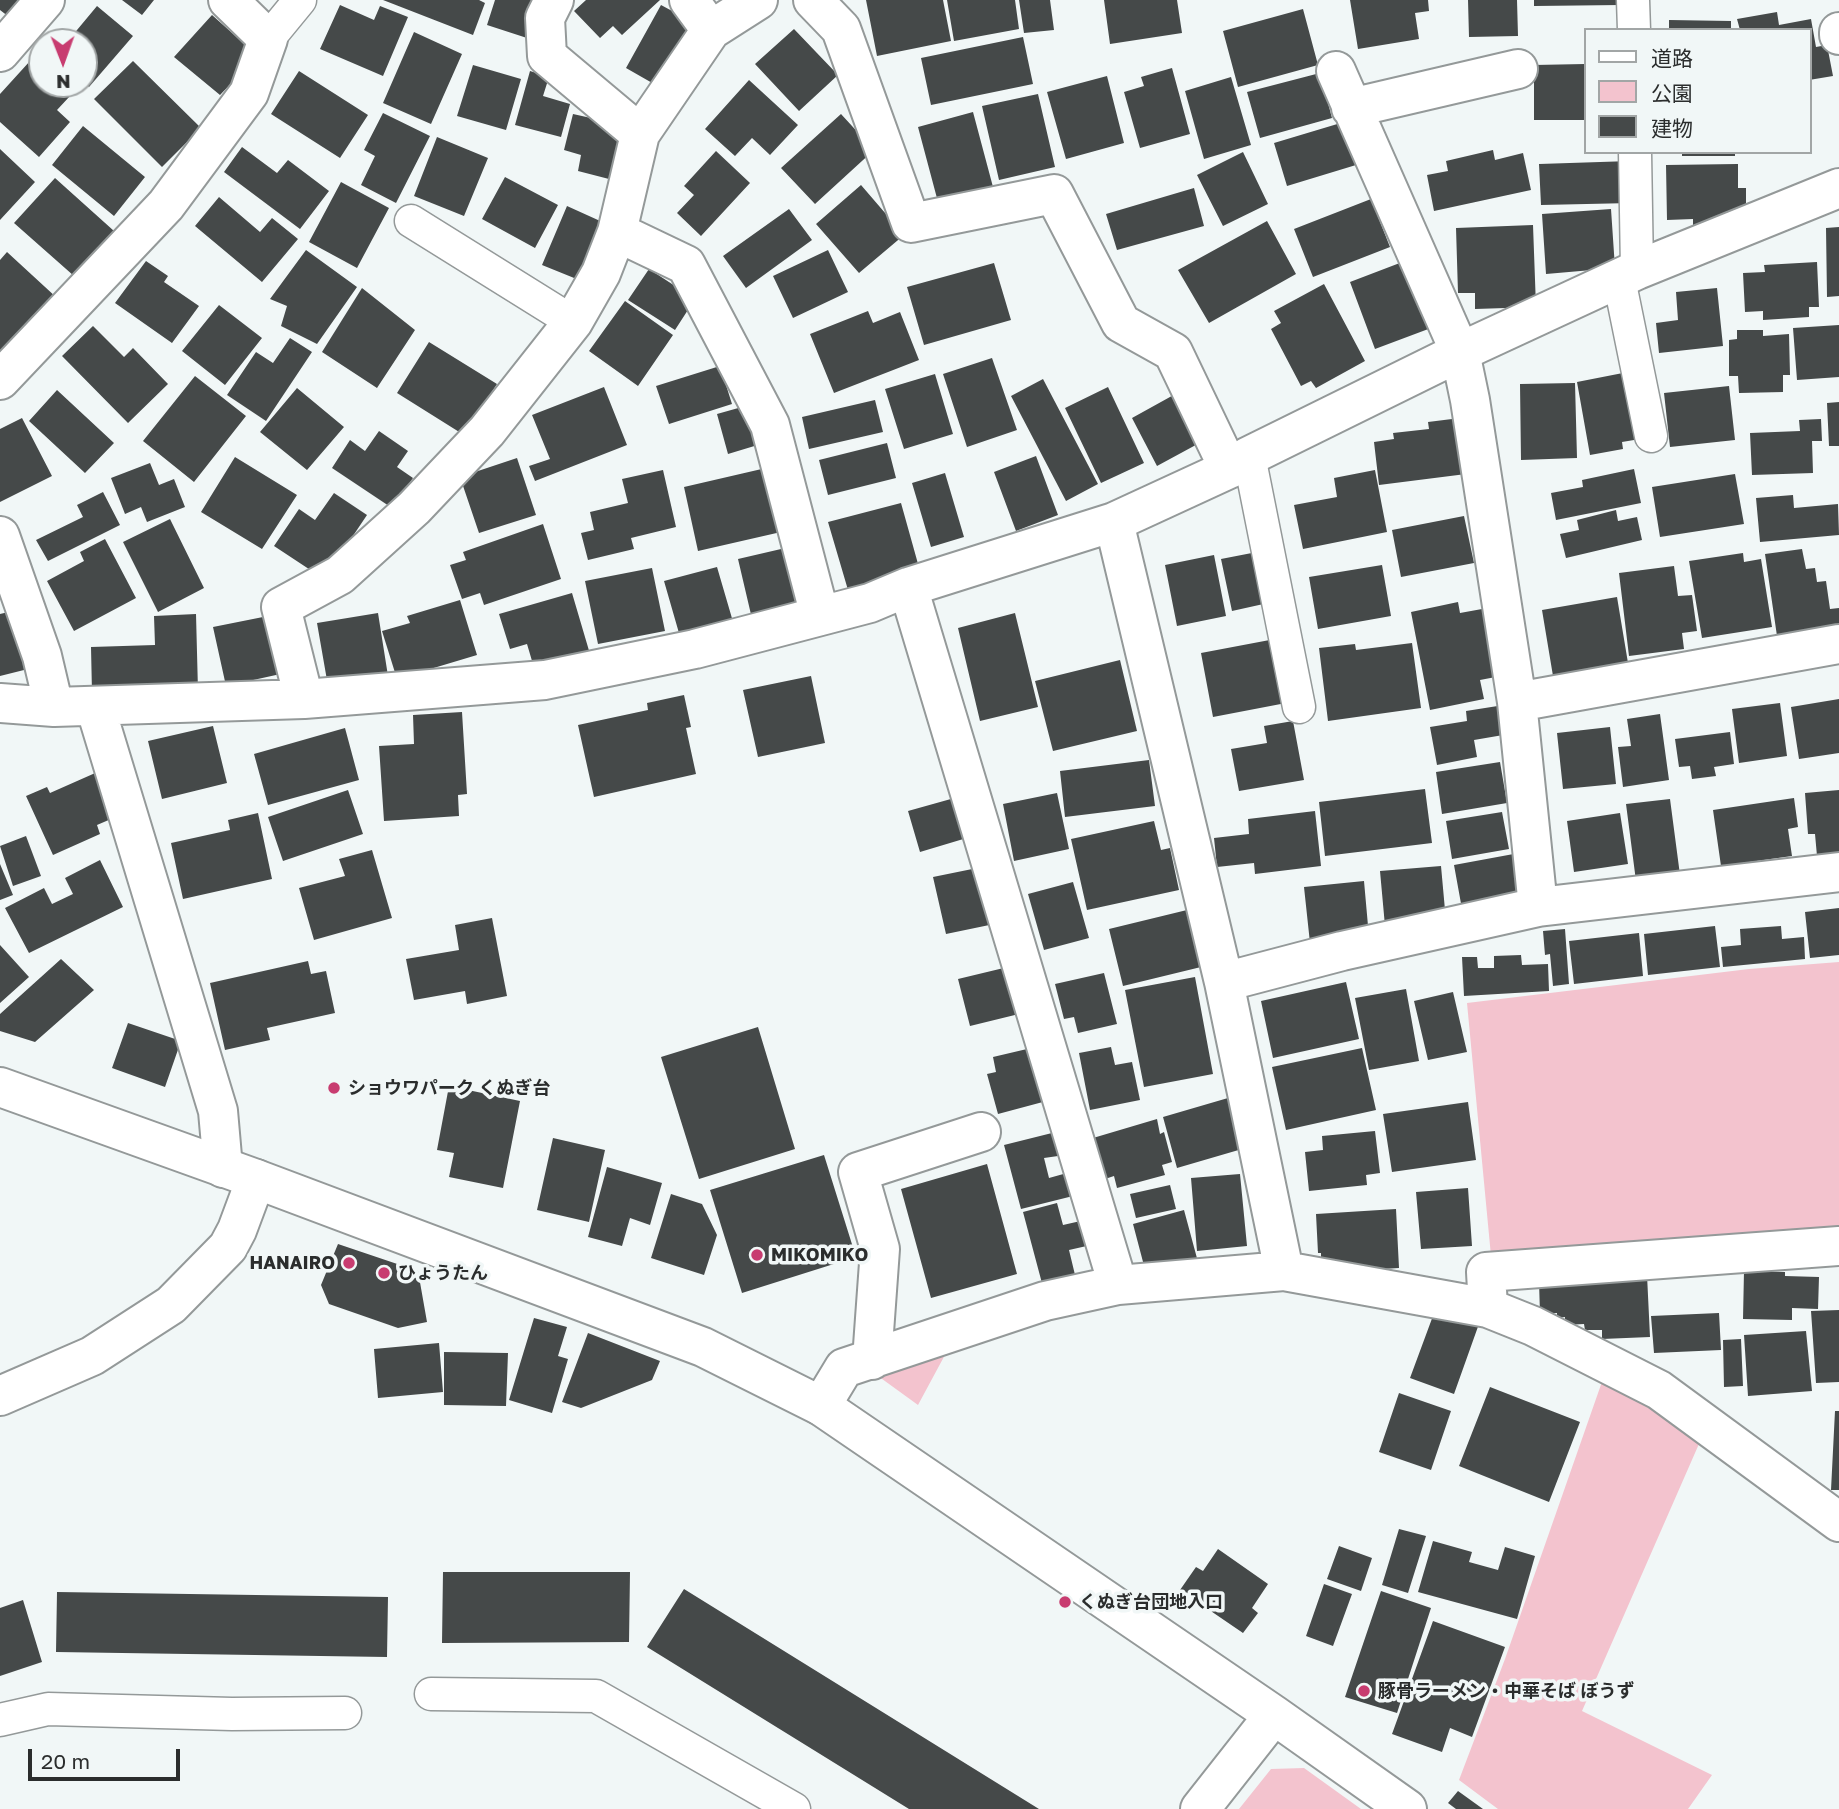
<!DOCTYPE html>
<html>
<head>
<meta charset="utf-8">
<style>
  body { margin:0 }
  #map { position:relative; width:1839px; height:1809px; overflow:hidden; background:#f1f7f7; font-family:"Golos Text","Noto Sans JP",sans-serif }
  canvas { display:block }
  .legend { position:absolute; left:1584px; top:28px; width:228px; height:126px; box-sizing:border-box; background:#f1f7f7; border:2px solid #a2a6a6; margin:0; padding:9px 12px; list-style:none; font-size:21px; color:#2b2d2d }
  .legend li { display:flex; align-items:center; gap:14px; height:35px }
  .legend b { width:35px; border:2px solid #a2a6a6 }
  .north { position:absolute; left:28px; top:28px; width:70px; height:70px; box-sizing:border-box; background:#f1f7f7; border:2px solid #a2a6a6; border-radius:50%; rotate:179deg; font-size:19px; font-weight:700; line-height:28px; text-align:center; color:#2b2d2d }
  .north::after { content:''; display:block; margin:auto; width:24px; height:32px; background:#c83c70; clip-path:polygon(50% 0,100% 100%,50% 72%,0 100%) }
  .scale { position:absolute; left:28px; top:1749px; width:152px; height:32px; box-sizing:border-box; border:4px solid #2b2d2d; border-top:0; padding-left:9px; font-size:21px; line-height:24px; white-space:nowrap; color:#2b2d2d; -webkit-text-stroke:5px #f1f7f7; paint-order:stroke }
</style>
</head>
<body>
<div id="map">
<canvas width="1839" height="1809"></canvas>
<ul class="legend">
<li><b style="height:9px;background:#fff"></b>道路</li>
<li><b style="height:19px;background:#f3c3ce"></b>公園</li>
<li><b style="height:19px;background:#454949"></b>建物</li>
</ul>
<div class="north">N</div>
<div class="scale">20 m</div>
</div>
<script>
const ctx = document.querySelector('canvas').getContext('2d');
ctx.lineJoin = 'round';
function paint(path, color) { ctx.fillStyle = color; ctx.fill(path, 'evenodd'); }
const toPath = rows => new Path2D(rows.map(r => 'M' + r).join(''));
function strokePath(path, color, width, dash) { ctx.strokeStyle = color; ctx.lineWidth = width; ctx.lineCap = dash ? 'butt' : 'round'; ctx.setLineDash(dash || []); ctx.stroke(path); }
function write(font, color, halo, rows, align = 'center') {
  ctx.font = font + ' "Golos Text","Noto Sans JP",sans-serif'; ctx.lineWidth = 7; ctx.setLineDash([]); ctx.textBaseline = 'middle'; ctx.strokeStyle = halo; ctx.fillStyle = color; for (const [text, x, y, turn = 0] of rows) {
    ctx.save(); ctx.translate(x, y); ctx.rotate((+turn || 0) * Math.PI / 180); ctx.textAlign = isNaN(turn) ? turn : align; if (halo) ctx.strokeText(text, 0, 0); ctx.fillText(text, 0, 0); ctx.restore();
  }
}
paint(toPath([
  [1839,962,1839,1231,1491,1256,1467,1003,1749,969],
  [946,1353,918,1405,878,1376],
  [1604,1376,1702,1437,1582,1711,1712,1775,1688,1809,1498,1809,1459,1780,1505,1659],
  [1304,1768,1361,1809,1239,1809,1271,1769]
]), '#f3c3ce');
paint(toPath([
  [0,0,28,0,13,20,0,10],
  [122,0,154,0,142,15],
  [383,0,479,0,485,3,473,35],
  [495,0,538,0,527,38,487,25],
  [586,0,660,0,622,35,613,26,600,38,574,11],
  [866,0,943,0,951,41,877,56],
  [947,0,1015,0,1019,29,954,41],
  [1019,0,1050,0,1054,30,1024,33],
  [1104,0,1177,0,1182,33,1110,44],
  [1350,0,1428,0,1429,11,1415,13,1419,39,1358,49],
  [1468,0,1517,0,1518,36,1469,37],
  [1534,0,1620,0,1620,5,1534,6],
  [340,5,374,20,380,6,408,17,383,76,320,49],
  [661,5,700,26,654,84,626,68],
  [97,6,133,36,89,87,84,82,84,42,67,42],
  [1303,9,1318,65,1238,87,1223,31],
  [1777,12,1779,25,1811,19,1816,47,1827,45,1833,76,1809,80,1809,30,1740,30,1737,19],
  [212,15,250,49,242,72,220,95,174,57],
  [1669,20,1731,21,1731,30,1669,30],
  [794,29,838,75,799,111,755,64],
  [414,32,462,54,431,124,383,103],
  [1023,37,1033,84,931,105,921,58],
  [30,61,42,72,42,84,56,84,70,96,57,110,70,122,39,157,0,122,0,94],
  [133,61,201,128,162,167,94,99],
  [1585,64,1585,120,1534,120,1534,65],
  [473,65,521,79,506,130,457,116],
  [1172,68,1190,134,1140,148,1124,92,1144,86,1141,77],
  [299,71,368,115,340,158,271,114],
  [530,71,549,77,543,96,570,104,561,137,515,125],
  [1320,73,1332,118,1260,138,1247,92],
  [1107,76,1124,143,1066,159,1047,92],
  [1231,77,1251,145,1204,159,1185,91],
  [749,80,798,125,770,155,752,138,735,156,705,129],
  [1038,94,1055,167,999,180,982,106],
  [973,112,993,187,938,202,918,127],
  [383,113,430,136,396,203,361,185,375,156,364,150],
  [573,114,622,125,609,179,578,171,581,155,564,150],
  [841,114,874,150,815,204,781,168],
  [1344,122,1356,165,1287,186,1274,143],
  [83,126,145,177,114,216,52,165],
  [437,137,488,158,464,216,414,196],
  [242,147,277,173,288,160,329,191,300,229,224,172],
  [0,149,35,182,0,220],
  [1493,150,1495,160,1523,153,1531,190,1434,211,1427,175,1448,171,1446,161],
  [716,151,750,183,701,236,677,213,694,195,684,186],
  [1243,152,1268,204,1223,226,1197,175],
  [1682,152,1735,152,1735,156,1682,156],
  [1631,161,1632,203,1541,205,1539,164],
  [1738,164,1738,188,1746,188,1746,217,1710,218,1710,228,1693,228,1693,219,1667,220,1666,165],
  [505,177,558,205,535,248,482,219],
  [55,178,114,231,74,276,14,223],
  [341,182,389,208,357,268,309,242],
  [861,185,904,235,859,273,816,224],
  [1194,188,1204,226,1117,250,1106,214],
  [219,197,260,232,272,218,298,239,262,282,195,226],
  [1371,199,1390,247,1313,277,1294,229],
  [567,206,609,225,584,282,542,265],
  [789,209,812,240,746,288,723,256],
  [1611,209,1615,268,1546,274,1542,214],
  [1267,221,1296,274,1209,323,1178,270],
  [1533,225,1536,307,1475,309,1475,293,1458,293,1456,228],
  [1839,227,1839,296,1827,297,1826,228],
  [306,250,357,287,317,344,281,326,287,306,270,299],
  [828,250,848,292,793,318,773,276],
  [7,252,57,298,0,358,0,260],
  [146,261,168,276,164,282,199,306,172,343,115,303],
  [1405,261,1431,328,1375,349,1350,282],
  [1817,262,1819,307,1809,307,1809,317,1763,320,1763,311,1745,312,1743,273,1765,272,1764,265],
  [994,263,1011,320,924,345,907,287],
  [649,269,695,299,675,330,628,300],
  [1324,284,1365,361,1316,388,1311,381,1301,386,1271,329,1281,323,1274,311],
  [362,288,415,330,377,388,322,352],
  [1717,288,1723,346,1659,353,1656,323,1678,320,1676,292],
  [625,301,673,335,638,386,589,351],
  [219,305,262,338,225,385,182,351],
  [868,311,873,323,900,312,919,360,834,393,810,334],
  [1839,325,1839,377,1797,380,1793,328],
  [93,326,124,357,133,348,168,384,128,423,62,356],
  [1737,330,1763,330,1763,336,1789,334,1790,375,1783,375,1783,392,1739,393,1738,376,1729,376,1729,340,1737,339],
  [290,338,312,352,266,421,227,395,256,352,273,363],
  [429,342,497,384,464,435,397,393],
  [992,358,1017,430,967,447,943,374],
  [720,366,732,404,669,424,656,386],
  [1628,372,1640,439,1622,442,1623,449,1590,455,1577,382],
  [935,374,953,434,904,449,885,389],
  [195,376,246,416,194,482,143,441],
  [1043,379,1098,484,1066,501,1011,396],
  [1575,383,1577,458,1521,460,1520,384],
  [1729,386,1735,440,1670,447,1664,393],
  [604,387,627,445,535,481,529,466,550,459,532,415],
  [1108,387,1144,463,1101,483,1065,408],
  [297,388,344,427,307,470,260,432],
  [57,390,114,443,85,473,29,421],
  [1179,392,1205,440,1157,466,1132,418],
  [875,400,883,432,809,449,802,417],
  [1839,402,1839,446,1829,446,1827,403],
  [749,405,761,444,728,454,717,414],
  [22,418,52,476,0,502,0,429],
  [1460,418,1466,474,1379,485,1374,442,1394,439,1393,433,1429,429,1428,422],
  [1821,419,1822,441,1812,441,1813,473,1752,475,1750,433,1800,431,1799,420],
  [379,431,408,451,397,467,413,478,392,508,332,468,350,440,365,451],
  [887,443,896,478,828,495,819,460],
  [1036,456,1058,515,1016,531,994,472],
  [235,457,297,495,262,549,201,512],
  [517,458,536,515,479,533,460,477],
  [150,463,159,485,174,479,185,507,147,522,141,507,125,514,111,478],
  [766,468,781,532,698,551,684,487],
  [1634,469,1641,503,1556,520,1551,493,1583,487,1582,480],
  [663,470,676,527,631,538,634,549,588,560,581,533,594,530,590,512,628,503,622,479],
  [1375,470,1387,532,1303,549,1294,505,1337,497,1334,478],
  [945,473,964,537,931,547,912,483],
  [1735,474,1744,524,1660,537,1652,487],
  [103,492,120,525,48,561,36,540,83,517,77,505],
  [334,493,367,515,324,579,274,546,299,509,315,520],
  [1793,495,1794,508,1838,504,1839,535,1760,542,1756,498],
  [901,503,920,571,848,590,828,522],
  [1616,510,1618,521,1637,517,1642,540,1566,558,1560,534,1579,530,1577,520],
  [1464,516,1474,563,1401,577,1392,530],
  [170,519,204,588,158,612,123,542],
  [543,524,561,579,484,605,480,593,462,599,450,565,466,560,463,552],
  [105,539,136,598,74,631,47,581,84,561,80,552],
  [794,546,809,610,753,623,738,559],
  [1802,549,1806,569,1815,568,1817,582,1826,581,1830,609,1839,608,1839,628,1777,636,1765,554],
  [1257,552,1268,603,1232,611,1221,559],
  [1743,553,1744,562,1761,559,1772,627,1702,638,1689,561],
  [1214,555,1226,616,1177,626,1165,565],
  [1382,565,1391,616,1318,629,1309,577],
  [1674,566,1678,596,1692,595,1697,631,1682,633,1684,649,1629,656,1619,573],
  [717,567,736,632,683,647,664,581],
  [652,568,665,631,598,644,585,581],
  [572,593,590,654,535,671,527,644,510,649,499,614],
  [1617,597,1628,663,1553,676,1542,610],
  [460,600,477,655,397,679,382,631,410,623,407,616],
  [1458,602,1460,613,1493,607,1506,675,1480,680,1484,699,1430,710,1411,612],
  [17,610,32,668,0,676,0,614],
  [378,613,388,676,328,686,317,623],
  [1015,613,1038,707,980,721,958,628],
  [196,614,198,691,92,693,91,647,155,645,154,616],
  [273,615,285,673,226,686,213,627],
  [1275,639,1286,703,1213,717,1201,653],
  [1412,643,1421,708,1328,721,1319,648,1355,644,1356,650],
  [1120,660,1137,731,1053,751,1035,681],
  [811,676,825,743,758,757,743,690],
  [684,695,691,727,686,728,696,774,594,797,578,725,648,710,647,703],
  [1839,699,1839,753,1799,759,1791,707],
  [1780,703,1787,756,1739,763,1732,709],
  [1504,705,1509,734,1474,740,1477,757,1437,765,1430,727,1467,721,1466,711],
  [462,712,467,794,458,795,459,816,384,821,379,746,414,744,413,715],
  [1660,714,1669,780,1623,787,1618,747,1631,746,1627,719],
  [1293,721,1304,780,1239,791,1231,749,1267,743,1264,726],
  [213,726,227,783,162,799,148,741],
  [1610,727,1616,784,1563,789,1557,733],
  [345,728,359,780,268,805,254,754],
  [1730,732,1734,764,1714,767,1716,776,1692,779,1690,766,1679,767,1675,739],
  [1149,760,1155,806,1065,817,1060,771],
  [1500,762,1507,803,1442,814,1436,772],
  [102,770,111,819,97,825,100,834,53,855,26,796,47,787,50,793],
  [1425,789,1432,843,1325,856,1319,802],
  [348,790,363,834,283,861,268,817],
  [1839,790,1839,854,1817,856,1815,834,1808,834,1805,793],
  [1057,793,1069,849,1014,861,1003,804],
  [958,797,970,837,920,852,908,811],
  [1794,798,1798,827,1788,829,1792,856,1721,866,1713,810],
  [1670,799,1680,875,1636,881,1626,804],
  [1315,811,1321,866,1255,874,1254,863,1217,867,1214,838,1249,834,1248,819],
  [1502,812,1509,849,1452,859,1446,821],
  [258,813,272,879,183,899,171,843,230,830,228,820],
  [1620,813,1628,864,1574,872,1567,821],
  [1154,821,1161,850,1170,848,1179,890,1087,910,1071,839],
  [26,836,41,876,13,886,0,846],
  [372,850,392,918,314,940,299,888,345,876,339,859],
  [1519,853,1527,898,1462,909,1454,865],
  [100,860,123,907,29,953,5,908,44,888,52,904,73,894,65,878],
  [0,864,13,895,0,900],
  [987,866,999,923,946,934,933,877],
  [1441,866,1446,921,1385,926,1380,871],
  [1364,881,1369,937,1310,943,1304,887],
  [1073,882,1089,938,1044,950,1028,894],
  [1839,908,1839,955,1810,958,1805,912],
  [1187,910,1201,967,1123,986,1109,929],
  [492,918,507,996,467,1004,465,991,414,1000,406,959,459,950,455,925],
  [1715,926,1720,967,1648,975,1644,934],
  [1781,926,1782,939,1804,937,1805,959,1723,967,1721,947,1741,945,1740,929],
  [1565,929,1569,984,1553,986,1550,954,1545,955,1543,931],
  [1639,933,1643,976,1574,984,1569,941],
  [0,945,29,977,0,1003],
  [1521,955,1522,965,1548,964,1549,991,1464,996,1462,957,1477,957,1478,968,1494,968,1494,956],
  [61,959,94,990,35,1042,0,1031,0,1014],
  [308,961,311,974,326,971,335,1013,267,1028,270,1040,225,1050,210,983],
  [1012,966,1023,1013,970,1026,958,979],
  [1104,973,1117,1024,1078,1033,1074,1017,1064,1019,1055,984],
  [1195,977,1213,1074,1144,1087,1125,990],
  [1346,982,1359,1039,1273,1058,1261,1001],
  [1406,989,1419,1061,1369,1070,1355,998],
  [1453,992,1467,1052,1428,1060,1414,1001],
  [128,1023,181,1041,165,1087,112,1068],
  [758,1027,795,1149,699,1179,661,1057],
  [1111,1047,1115,1065,1132,1062,1140,1100,1090,1110,1079,1053],
  [1362,1048,1376,1110,1286,1130,1272,1067],
  [1027,1049,1030,1063,1044,1059,1054,1099,998,1114,987,1074,996,1072,993,1057],
  [449,1086,520,1101,503,1188,449,1177,454,1153,437,1150],
  [1228,1098,1242,1149,1177,1168,1163,1117],
  [1468,1102,1476,1160,1392,1172,1383,1114],
  [1157,1119,1160,1134,1164,1132,1172,1162,1162,1165,1165,1175,1117,1188,1114,1176,1105,1179,1093,1138],
  [1375,1131,1380,1173,1366,1175,1367,1185,1309,1191,1305,1152,1323,1150,1322,1136],
  [1052,1133,1058,1156,1044,1158,1049,1178,1067,1173,1073,1196,1021,1209,1004,1145],
  [553,1138,605,1150,589,1222,537,1210],
  [824,1155,856,1257,742,1293,710,1190],
  [987,1164,1017,1274,931,1298,901,1189],
  [607,1167,662,1183,650,1225,630,1218,622,1246,588,1237],
  [1240,1174,1247,1246,1197,1251,1191,1178],
  [1170,1185,1176,1209,1136,1218,1130,1194],
  [1468,1188,1472,1246,1421,1249,1416,1192],
  [671,1194,702,1204,717,1235,704,1275,651,1258],
  [1057,1203,1063,1225,1085,1220,1091,1245,1069,1250,1076,1279,1043,1287,1023,1212],
  [1396,1209,1399,1268,1332,1272,1321,1265,1321,1253,1318,1253,1316,1214],
  [1184,1210,1198,1262,1147,1277,1133,1224],
  [338,1244,418,1271,427,1322,398,1328,329,1304,321,1285],
  [1744,1271,1785,1272,1785,1276,1819,1277,1818,1309,1792,1308,1792,1320,1743,1319],
  [1647,1275,1650,1337,1602,1339,1602,1330,1585,1330,1584,1324,1565,1325,1565,1317,1557,1318,1557,1313,1540,1314,1539,1281],
  [1437,1305,1480,1321,1454,1394,1410,1378],
  [1839,1310,1839,1382,1816,1383,1811,1311],
  [1719,1313,1721,1350,1654,1353,1651,1316],
  [534,1318,567,1327,558,1356,568,1359,552,1413,509,1400],
  [1806,1331,1812,1391,1748,1396,1744,1335],
  [588,1333,660,1361,652,1380,581,1408,562,1402],
  [1741,1339,1743,1386,1724,1387,1723,1340],
  [439,1343,443,1392,378,1398,374,1349],
  [444,1352,508,1353,506,1406,444,1405],
  [1490,1387,1580,1422,1549,1502,1459,1466],
  [1399,1393,1451,1411,1431,1470,1379,1452],
  [1835,1411,1839,1411,1839,1490,1831,1490],
  [1399,1529,1426,1536,1408,1593,1382,1585],
  [1433,1541,1472,1552,1469,1562,1498,1570,1505,1547,1535,1556,1517,1619,1418,1592],
  [1339,1546,1372,1558,1361,1591,1327,1579],
  [1218,1549,1268,1584,1252,1608,1258,1613,1243,1633,1180,1590,1196,1567,1203,1571],
  [443,1572,630,1572,629,1642,442,1643],
  [1324,1584,1352,1594,1333,1646,1306,1636],
  [684,1589,1039,1809,909,1809,647,1647],
  [1381,1591,1431,1608,1397,1713,1345,1697],
  [57,1592,388,1597,387,1657,56,1652],
  [23,1600,42,1662,0,1676,0,1608],
  [1433,1621,1505,1647,1472,1737,1450,1728,1442,1752,1392,1734],
  [1458,1791,1483,1809,1456,1809,1448,1803]
]), '#454949');
const lane = toPath([
  [1633,0,1634,30],
  [268,39,300,0],
  [1635,152,1637,270],
  [411,221,573,322],
  [1619,279,1651,436],
  [1249,456,1299,707],
  [431,1694,596,1696,794,1809],
  [0,1720,48,1709,232,1714,345,1713]
]);
const street = toPath([
  [554,0,545,18,547,56,640,134],
  [689,0,711,30],
  [813,0,841,29,911,223,1054,194,1121,323,1173,352,1229,469],
  [1839,32,1839,35],
  [0,52,45,0],
  [1336,71,1460,352,1470,400,1517,702,1538,907],
  [1351,108,1518,69],
  [617,232,686,265,770,425,820,616],
  [0,380,166,205,249,93,268,39,228,0],
  [1114,522,1224,982,1284,1271],
  [0,536,42,656,54,707],
  [908,587,1118,1285],
  [304,699,281,607,340,575,414,508,487,431,573,322,601,273,617,232,640,134,711,30,758,0],
  [1517,702,1839,644],
  [0,703,54,707,304,699,545,680,695,649,870,603,908,587,1114,522,1229,469,1249,456,1460,352,1637,270,1839,188],
  [95,706,218,1111,223,1168],
  [1224,982,1342,951,1538,907,1839,872],
  [1488,1308,1486,1272,1839,1246],
  [872,1360,880,1249,858,1172,981,1132],
  [0,1396,92,1356,171,1305,228,1247,237,1230,256,1179],
  [821,1406,844,1368,1045,1301,1118,1285,1284,1271,1488,1308,1533,1326,1659,1390,1839,1522]
]);
const secondary = toPath([
  [0,1087,256,1179,703,1347,821,1406,1274,1715,1407,1809],
  [1200,1809,1274,1715]
]);
strokePath(lane, '#949999', 35);
strokePath(street, '#949999', 42);
strokePath(secondary, '#949999', 42);
strokePath(lane, '#fff', 32);
strokePath(street, '#fff', 38);
strokePath(secondary, '#fff', 38);
for (const [x, y, r, color] of [
  [334,1088,7,"#c83c70"],
  [757,1255,7,"#c83c70"],
  [349,1263,7,"#c83c70"],
  [384,1273,7,"#c83c70"],
  [1065,1602,7,"#c83c70"],
  [1364,1691,7,"#c83c70"]
]) { const dot = new Path2D(); dot.arc(x, y, r, 0, 2 * Math.PI); ctx.fillStyle = color; ctx.fill(dot); strokePath(dot, '#f1f7f7', 2.5); }
write('bold 18px', '#2b2d2d', '#f1f7f7', [
  ["ショウワパーク くぬぎ台",348,1088],
  ["MIKOMIKO",771,1255],
  ["HANAIRO",335,1263,"right"],
  ["ひょうたん",398,1273],
  ["くぬぎ台団地入口",1079,1602],
  ["豚骨ラーメン・中華そば ぼうず",1378,1691]
], 'left');
</script>
</body>
</html>
